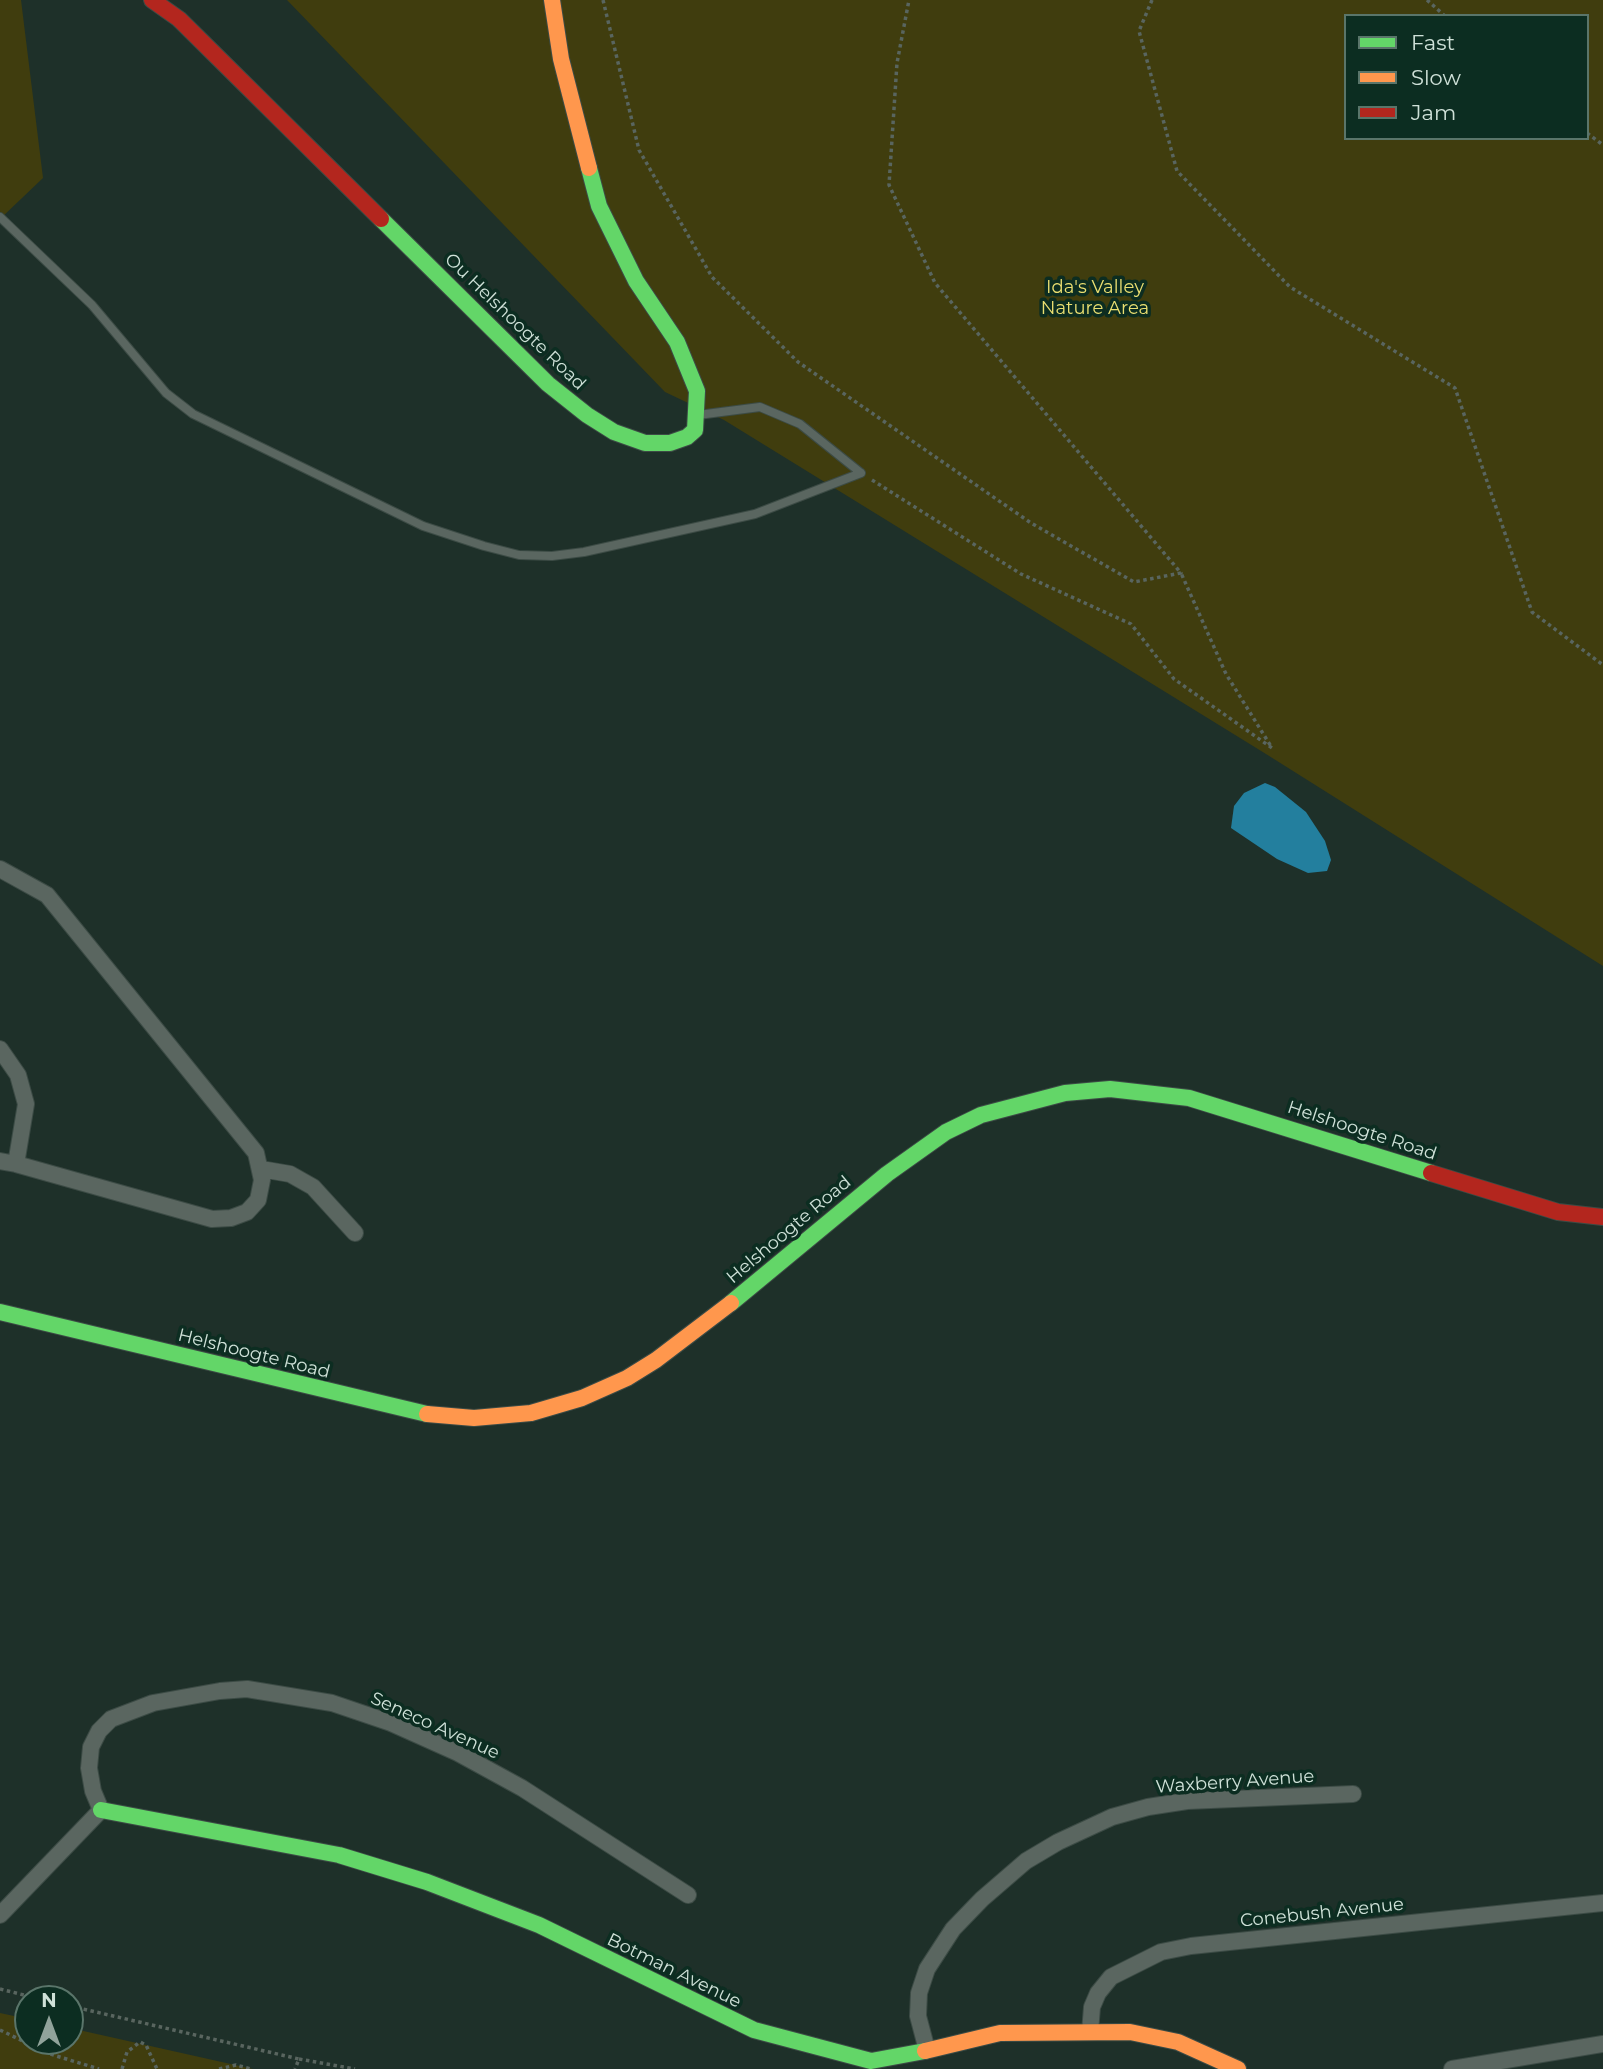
<!DOCTYPE html>
<html>
<head>
<meta charset="utf-8">
<style>
  body { margin:0 }
  #map { position:relative; width:1603px; height:2069px; overflow:hidden; background:#1e3029; font-family:Montserrat,sans-serif }
  canvas { display:block }
  .legend { position:absolute; left:1344px; top:14px; width:245px; height:126px; box-sizing:border-box; background:#0c2d21; border:2px solid #5a756a; margin:0; padding:9px 12px; list-style:none; font-size:21px; color:#cfe1d8 }
  .legend li { display:flex; align-items:center; gap:14px; height:35px }
  .legend b { width:35px; border:2px solid #5a756a }
  .north { position:absolute; left:14px; top:1985px; width:70px; height:70px; box-sizing:border-box; background:#0c2d21; border:2px solid #5a756a; border-radius:50%; rotate:0deg; font-size:19px; font-weight:700; line-height:28px; text-align:center; color:#cfe1d8 }
  .north::after { content:''; display:block; margin:auto; width:24px; height:32px; background:#91a39b; clip-path:polygon(50% 0,100% 100%,50% 72%,0 100%) }
</style>
</head>
<body>
<div id="map">
<canvas width="1603" height="2069"></canvas>
<ul class="legend">
<li><b style="height:9px;background:#63d668"></b>Fast</li>
<li><b style="height:9px;background:#ff974d"></b>Slow</li>
<li><b style="height:9px;background:#b3261e"></b>Jam</li>
</ul>
<div class="north">N</div>
</div>
<script>
const ctx = document.querySelector('canvas').getContext('2d');
ctx.lineJoin = 'round';
function paint(path, color) { ctx.fillStyle = color; ctx.fill(path, 'evenodd'); }
const toPath = rows => new Path2D(rows.map(r => 'M' + r).join(''));
function strokePath(path, color, width, dash) { ctx.strokeStyle = color; ctx.lineWidth = width; ctx.lineCap = dash ? 'butt' : 'round'; ctx.setLineDash(dash || []); ctx.stroke(path); }
function write(font, color, halo, rows, align = 'center') {
  ctx.font = font + ' Montserrat,sans-serif'; ctx.lineWidth = 7; ctx.setLineDash([]); ctx.textBaseline = 'middle'; ctx.strokeStyle = halo; ctx.fillStyle = color; for (const [text, x, y, turn = 0] of rows) {
    ctx.save(); ctx.translate(x, y); ctx.rotate((+turn || 0) * Math.PI / 180); ctx.textAlign = isNaN(turn) ? turn : align; if (halo) ctx.strokeText(text, 0, 0); ctx.fillText(text, 0, 0); ctx.restore();
  }
}
paint(toPath([
  [0,0,21,0,43,178,0,219],
  [287,0,1603,0,1603,966,1266,754,724,420,665,392],
  [1346,16,1587,16,1587,138,1346,138],
  [0,2013,28,2019,28,2041,70,2041,70,2028,253,2069,0,2069]
]), '#403d0e');
paint(toPath([
  [1265,783,1275,787,1306,812,1325,841,1331,860,1327,871,1308,873,1277,859,1231,828,1234,806,1244,793]
]), '#237f9e');
const lane = toPath([
  [0,217,92,305,166,393,193,414,423,526,484,546,519,555,552,556,584,552,755,514,861,473],
  [698,415,760,407,800,424,861,473]
]);
const street = toPath([
  [0,869,47,895,256,1153,262,1180,258,1200,247,1212,231,1218,212,1219,16,1164],
  [0,1049,18,1075,26,1104,16,1164,0,1161],
  [261,1169,290,1174,313,1187,355,1233],
  [0,1915,101,1810,93,1791,89,1768,91,1747,99,1731,111,1719,153,1703,220,1691,247,1689,332,1703,391,1723,458,1753,522,1788,688,1895],
  [1090,2032,1092,2007,1098,1993,1111,1977,1161,1952,1191,1946,1603,1903],
  [927,2050,918,2016,919,1993,927,1969,953,1929,982,1899,1026,1861,1058,1842,1112,1817,1148,1807,1187,1801,1353,1794],
  [1452,2069,1603,2044]
]);
const fast = toPath([
  [381,219,548,384,587,415,614,432,645,443,670,443,687,437,695,430,697,391,677,342,636,281,599,206,589,168],
  [731,1303,887,1174,946,1132,981,1115,1065,1093,1110,1089,1189,1098,1431,1173],
  [0,1312,427,1414],
  [101,1810,339,1855,427,1882,539,1925,754,2030,871,2061,925,2051]
]);
const slow = toPath([
  [552,0,561,59,589,168],
  [427,1414,474,1418,531,1413,582,1398,627,1378,656,1360,731,1303],
  [925,2051,1000,2033,1130,2032,1178,2042,1238,2069]
]);
const jam = toPath([
  [152,0,179,19,381,219],
  [1431,1173,1558,1212,1603,1217]
]);
strokePath(lane, '#3c4b45', 10);
strokePath(street, '#3c4b45', 18);
strokePath(fast, '#3c4b45', 18);
strokePath(slow, '#3c4b45', 18);
strokePath(jam, '#3c4b45', 18);
strokePath(toPath([
  [603,0,639,150,712,277,798,362,1031,523,1134,582,1181,573,935,283,889,185,897,63,909,0],
  [1152,0,1139,31,1177,171,1290,287,1455,388,1532,612,1603,665],
  [1427,0,1445,16],
  [1587,133,1603,145],
  [872,480,1021,574,1131,624,1174,679,1272,748,1226,674,1181,573],
  [0,1989,40,1999],
  [70,2006,299,2059,295,2069],
  [0,2030,50,2054,99,2069],
  [299,2059,355,2069],
  [122,2069,127,2052,140,2042,146,2045,157,2069],
  [219,2069,236,2065,251,2069]
]), '#59655f', 3.5, [3.5, 3.5]);
strokePath(lane, '#5a6660', 8);
strokePath(street, '#5a6660', 16);
strokePath(fast, '#63d668', 16);
strokePath(slow, '#ff974d', 16);
strokePath(jam, '#b3261e', 16);
write('18px', '#ebdf71', '#0c2d21', [
  ["Ida's Valley",1095,288],
  ["Nature Area",1095,309]
]);
write('18px', '#cfe1d8', '#0c2d21', [
  ["Ou Helshoogte Road",515,322,44],
  ["Helshoogte Road",1362,1131,18],
  ["Helshoogte Road",789,1230,-40],
  ["Helshoogte Road",254,1354,14],
  ["Seneco Avenue",435,1726,24],
  ["Waxberry Avenue",1235,1782,-4],
  ["Conebush Avenue",1322,1913,-6],
  ["Botman Avenue",674,1971,26]
]);
</script>
</body>
</html>
